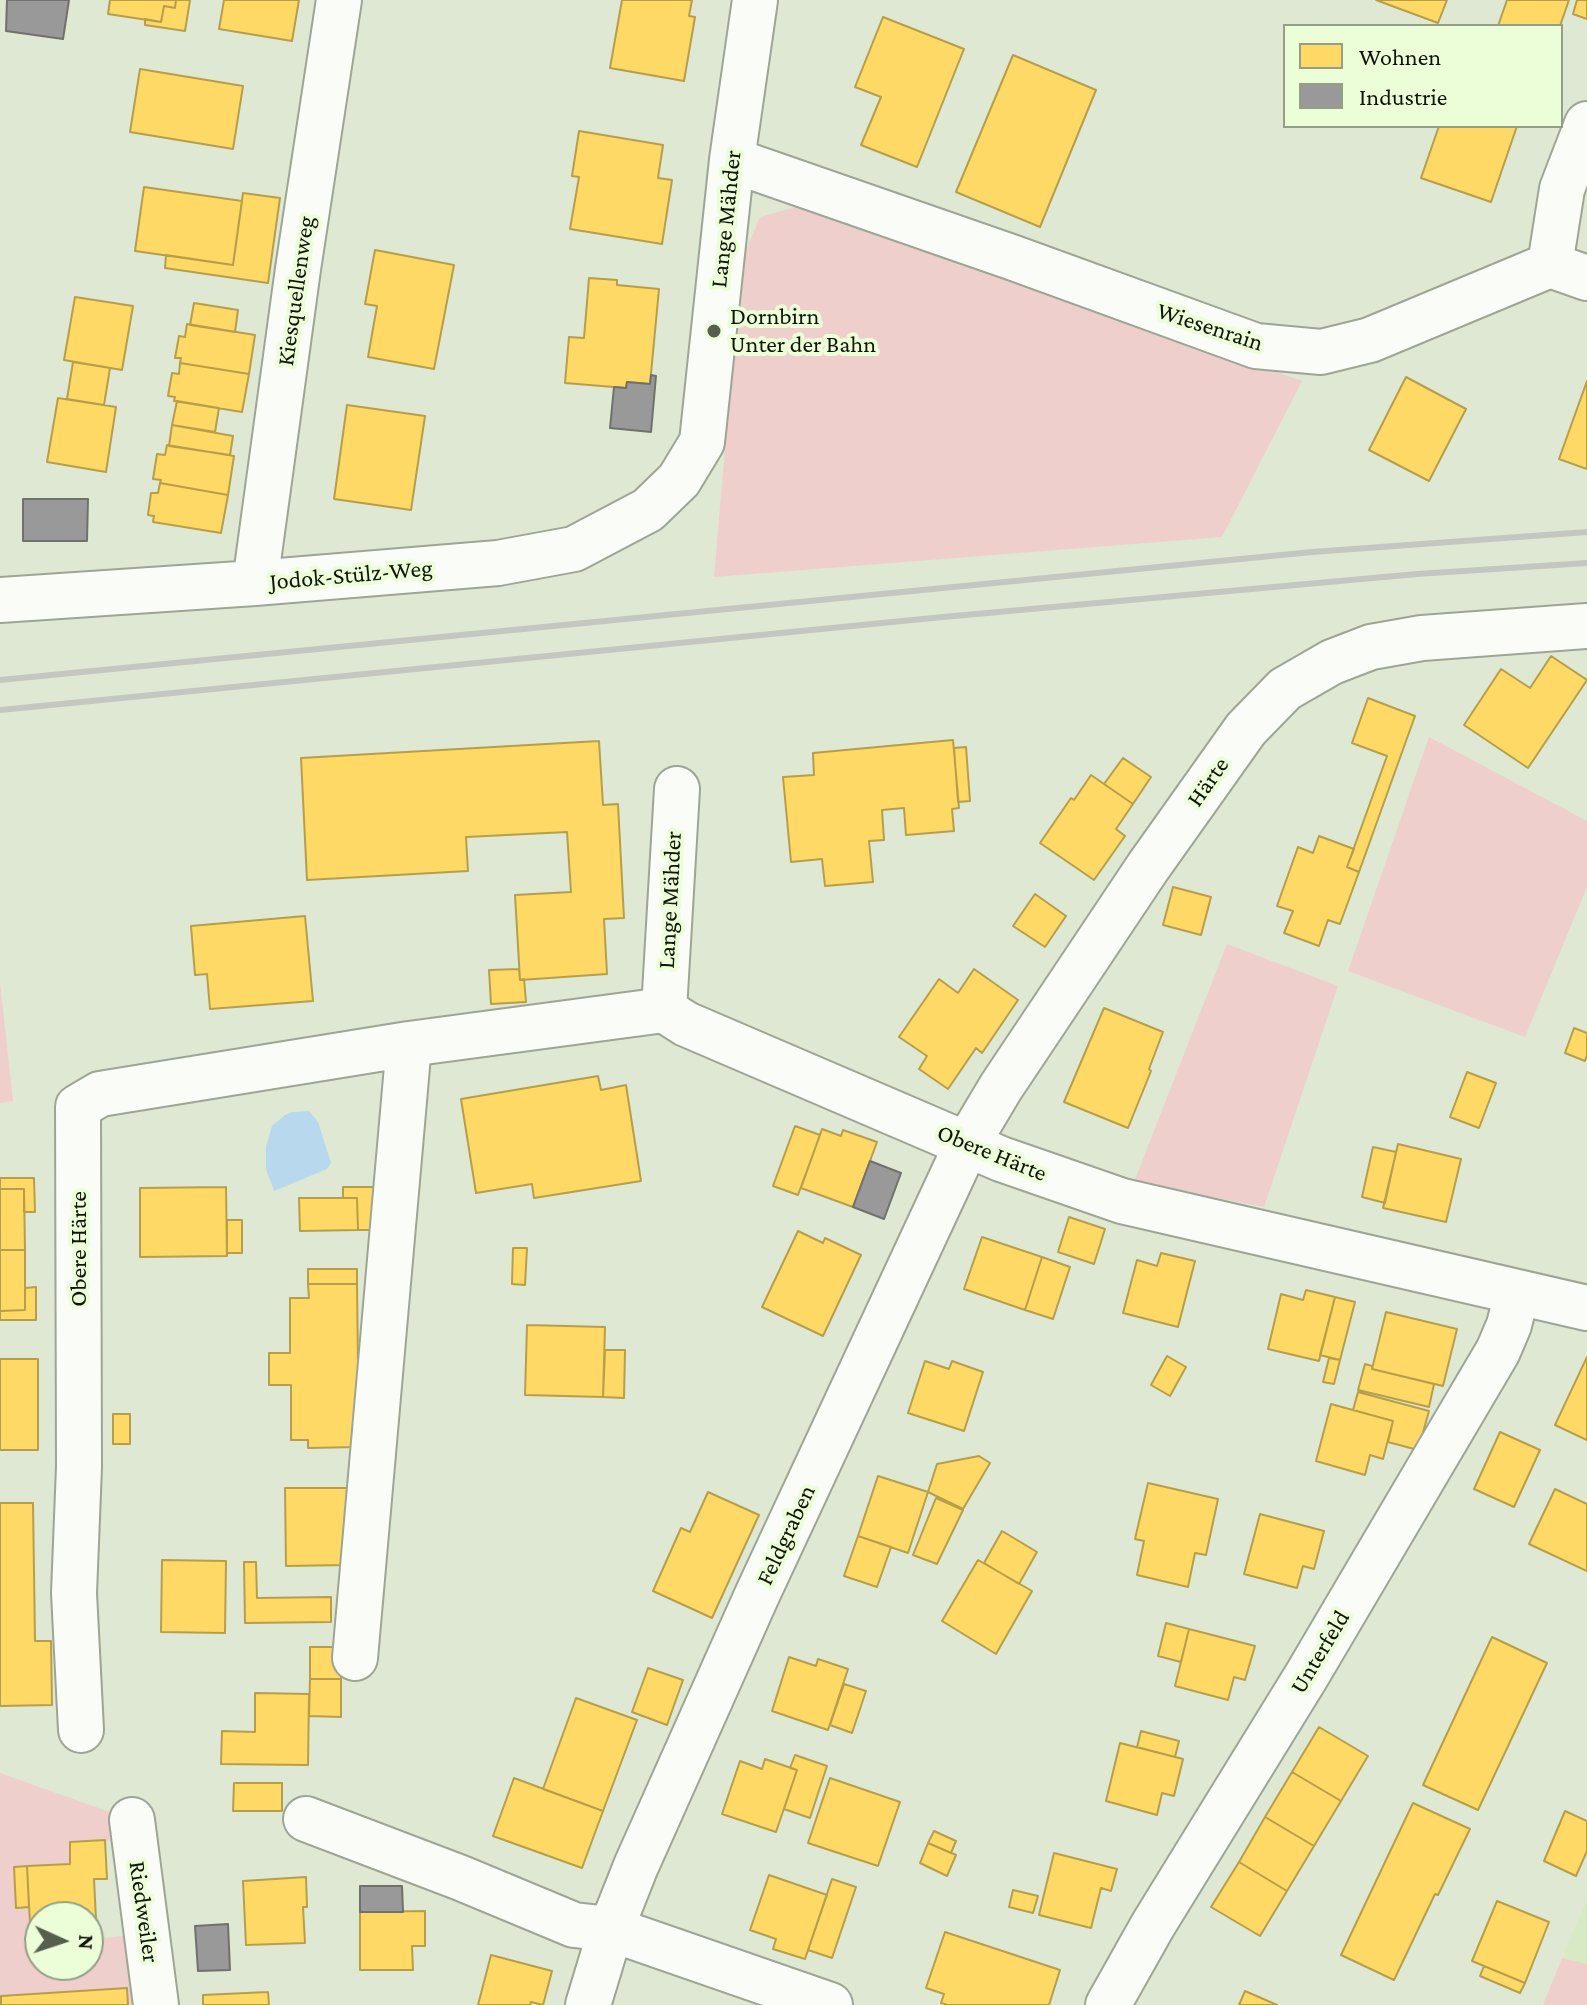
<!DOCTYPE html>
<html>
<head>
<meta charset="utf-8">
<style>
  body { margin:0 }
  #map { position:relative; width:1587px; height:2005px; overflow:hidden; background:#dee8d3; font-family:"Crimson Pro",serif }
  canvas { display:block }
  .legend { position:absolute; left:1283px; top:24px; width:280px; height:104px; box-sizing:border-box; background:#ecfed7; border:2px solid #94a084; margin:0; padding:10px 14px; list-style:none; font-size:24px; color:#0f1407 }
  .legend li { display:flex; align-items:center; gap:16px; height:40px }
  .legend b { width:40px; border:2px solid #94a084 }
  .north { position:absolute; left:24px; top:1901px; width:80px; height:80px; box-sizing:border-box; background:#ecfed7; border:2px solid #94a084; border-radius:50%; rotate:93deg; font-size:22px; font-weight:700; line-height:32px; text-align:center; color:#0f1407 }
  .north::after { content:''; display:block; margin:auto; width:28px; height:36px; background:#575e4e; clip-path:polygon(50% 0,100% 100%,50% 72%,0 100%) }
</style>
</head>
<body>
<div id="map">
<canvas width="1587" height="2005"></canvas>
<ul class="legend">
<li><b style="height:22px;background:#ffd966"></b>Wohnen</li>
<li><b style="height:22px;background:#999"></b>Industrie</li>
</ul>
<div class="north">N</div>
</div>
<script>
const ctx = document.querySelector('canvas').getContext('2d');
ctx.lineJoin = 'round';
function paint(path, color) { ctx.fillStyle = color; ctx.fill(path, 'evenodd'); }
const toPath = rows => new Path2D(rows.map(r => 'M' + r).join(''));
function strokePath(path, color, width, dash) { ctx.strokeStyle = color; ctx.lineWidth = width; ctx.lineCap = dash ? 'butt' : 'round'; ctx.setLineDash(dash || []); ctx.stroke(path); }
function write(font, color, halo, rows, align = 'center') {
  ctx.font = font + ' "Crimson Pro",serif'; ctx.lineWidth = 8; ctx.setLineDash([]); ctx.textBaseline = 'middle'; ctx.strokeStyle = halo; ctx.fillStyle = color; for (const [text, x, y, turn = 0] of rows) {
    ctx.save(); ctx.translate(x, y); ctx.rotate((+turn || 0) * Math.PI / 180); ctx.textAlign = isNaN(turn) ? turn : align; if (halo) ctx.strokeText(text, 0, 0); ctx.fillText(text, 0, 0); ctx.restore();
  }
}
paint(toPath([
  [1587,1899,1587,2005,1543,2005,1562,1958]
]), '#d8e9c6');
paint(toPath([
  [803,205,1302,381,1222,537,714,577,741,262,760,217],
  [1429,737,1587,821,1587,887,1525,1037,1348,971],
  [1227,944,1338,986,1264,1207,1134,1182],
  [0,982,13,1101,0,1103],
  [0,1773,121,1816,125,1840,70,1842,70,1864,15,1867,17,1908,29,1907,31,1943,40,1943,40,1965,88,1965,88,1940,131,1935,148,2005,1,1996,0,2005],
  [1562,1958,1587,1964,1587,2005,1543,2005]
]), '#efcfcb');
paint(toPath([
  [309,1111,318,1122,331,1163,327,1169,274,1191,266,1169,266,1147,272,1126,285,1115,292,1112]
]), '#b8d8ee');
const homes = toPath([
  [110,0,176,0,175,8,164,6,161,22,108,14,110,0],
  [176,0,190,0,185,31,145,25,145,19,161,22,164,6,175,8,176,0],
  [224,0,299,0,292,41,219,29,224,0],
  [622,0,692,0,689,16,695,17,684,81,610,68,622,0],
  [1376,0,1447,0,1438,23,1376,0],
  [1507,0,1569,0,1560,26,1498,26,1507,0],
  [1577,0,1587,0,1587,19,1573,14,1577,0],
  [883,17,964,49,917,167,861,145,881,97,855,87,883,17],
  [1013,55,1096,90,1040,227,956,192,1013,55],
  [140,69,243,86,233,149,130,132,140,69],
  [1439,126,1517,126,1491,202,1421,178,1439,126],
  [579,131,663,145,658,178,672,180,662,244,570,229,579,177,572,176,579,131],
  [144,187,242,201,233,265,135,251,144,187],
  [243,193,280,198,268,283,165,268,166,255,233,265,243,193],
  [375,250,454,265,434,369,368,357,377,306,365,304,375,250],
  [589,278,617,280,617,285,659,289,650,384,627,382,626,388,565,383,569,337,584,338,589,278],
  [75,297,133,306,122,370,64,360,75,297],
  [194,303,238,310,235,332,190,325,194,303],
  [187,324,255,335,249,374,180,363,181,358,175,358,179,336,185,337,187,324],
  [73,362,110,368,104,405,67,399,73,362],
  [180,363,249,374,242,412,174,401,175,397,168,396,172,373,179,374,180,363],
  [1406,377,1466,409,1429,481,1369,450,1406,377],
  [1587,381,1587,469,1559,459,1587,381],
  [58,398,116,407,106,472,47,462,58,398],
  [177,401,219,408,215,432,172,425,177,401],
  [347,405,425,416,411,510,334,499,347,405],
  [172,425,233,436,230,455,169,446,172,425],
  [167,445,234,456,228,495,160,483,161,480,153,479,157,454,165,455,167,445],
  [160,483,228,495,221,533,153,522,154,516,148,515,151,493,158,493,160,483],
  [1551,656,1587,680,1528,768,1464,725,1501,669,1530,688,1551,656],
  [1368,698,1415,716,1359,872,1347,867,1387,756,1352,743,1368,698],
  [953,740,959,808,952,809,954,831,906,835,904,808,882,810,884,840,869,841,873,882,825,886,822,859,791,862,783,777,814,775,813,753,953,740],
  [599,741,603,805,618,804,624,918,604,919,607,974,520,980,515,895,571,892,567,832,466,837,468,871,307,880,301,758,599,741],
  [966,747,970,801,958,802,954,748,966,747],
  [1123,758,1151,777,1133,804,1104,784,1123,758],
  [1091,775,1133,804,1116,829,1125,836,1094,880,1040,843,1071,798,1074,800,1091,775],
  [1319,836,1354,849,1347,867,1359,872,1340,924,1328,920,1319,946,1284,933,1293,911,1277,906,1298,847,1313,853,1319,836],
  [1173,887,1211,897,1201,935,1163,925,1173,887],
  [1035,894,1066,916,1045,947,1013,926,1035,894],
  [305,916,313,1001,210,1009,207,974,195,975,191,926,305,916],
  [519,969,520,980,524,979,526,1002,491,1004,489,970,519,969],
  [974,969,1018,1000,982,1053,976,1048,948,1089,919,1069,927,1056,899,1037,939,979,958,993,974,969],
  [1104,1008,1163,1032,1149,1069,1151,1071,1128,1128,1064,1102,1104,1008],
  [1574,1028,1587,1033,1587,1055,1585,1061,1565,1053,1574,1028],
  [1467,1072,1496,1083,1479,1128,1450,1117,1467,1072],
  [598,1076,601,1090,626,1085,641,1181,534,1198,532,1184,476,1193,461,1099,598,1076],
  [795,1126,820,1135,798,1195,773,1186,795,1126],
  [822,1129,841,1136,843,1130,877,1142,853,1207,801,1188,822,1129],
  [1398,1144,1461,1159,1446,1222,1383,1208,1398,1144],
  [1373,1147,1396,1152,1385,1203,1362,1197,1373,1147],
  [0,1178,34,1178,35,1212,24,1212,24,1189,0,1189,0,1178],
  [226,1187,227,1256,140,1257,140,1188,226,1187],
  [343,1187,386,1187,386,1230,358,1230,357,1198,343,1198,343,1187],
  [0,1189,24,1189,25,1250,0,1250,0,1189],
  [299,1198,357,1198,358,1230,300,1231,299,1198],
  [1069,1217,1105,1229,1094,1264,1058,1252,1069,1217],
  [227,1220,242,1220,242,1253,227,1253,227,1220],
  [798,1231,823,1243,825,1238,861,1255,823,1336,762,1307,798,1231],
  [982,1237,1042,1257,1025,1310,964,1289,982,1237],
  [513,1248,527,1248,525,1285,512,1284,513,1248],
  [0,1250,25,1250,25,1310,0,1311,0,1250],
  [1161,1253,1195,1261,1178,1327,1123,1313,1137,1260,1157,1266,1161,1253],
  [1042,1257,1070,1267,1053,1319,1025,1310,1042,1257],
  [308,1269,357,1269,357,1284,308,1284,308,1269],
  [308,1284,357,1284,359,1447,308,1448,308,1440,291,1440,291,1385,269,1385,269,1353,290,1353,290,1298,309,1298,308,1284],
  [36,1287,36,1320,0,1320,0,1311,25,1310,25,1288,36,1287],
  [1306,1290,1335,1297,1319,1361,1268,1349,1281,1294,1303,1300,1306,1290],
  [1335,1297,1355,1302,1340,1360,1320,1355,1335,1297],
  [1386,1312,1457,1329,1443,1386,1372,1369,1386,1312],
  [527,1325,605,1327,603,1397,525,1395,527,1325],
  [605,1350,625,1350,624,1398,603,1397,605,1350],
  [1167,1356,1186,1367,1170,1396,1151,1385,1167,1356],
  [1587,1357,1587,1440,1555,1425,1587,1357],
  [1329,1358,1340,1360,1334,1384,1323,1382,1329,1358],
  [0,1359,38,1359,38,1450,0,1450,0,1359],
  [925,1361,949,1369,952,1361,983,1372,964,1431,908,1413,925,1361],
  [1365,1364,1372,1366,1372,1369,1434,1384,1429,1407,1358,1390,1365,1364],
  [1358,1392,1429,1411,1418,1450,1388,1442,1393,1421,1353,1410,1358,1392],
  [1331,1404,1393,1421,1383,1459,1370,1455,1365,1475,1316,1461,1331,1404],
  [113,1414,130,1414,130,1444,113,1444,113,1414],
  [1500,1432,1540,1450,1514,1507,1474,1489,1500,1432],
  [979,1456,990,1463,963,1509,928,1492,937,1464,979,1456],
  [878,1476,928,1492,908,1553,858,1536,878,1476],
  [1148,1483,1218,1499,1206,1555,1195,1553,1188,1587,1137,1575,1144,1541,1135,1539,1148,1483],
  [285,1488,348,1488,348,1565,286,1566,285,1488],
  [1555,1489,1587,1504,1587,1571,1529,1544,1555,1489],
  [708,1492,759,1515,712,1618,653,1591,681,1528,690,1532,708,1492],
  [936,1498,963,1510,937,1564,913,1555,936,1498],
  [0,1503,33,1503,35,1641,51,1641,52,1705,0,1706,0,1503],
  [1260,1514,1324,1531,1314,1569,1303,1566,1297,1588,1244,1574,1260,1514],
  [1002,1531,1037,1552,1019,1584,984,1563,1002,1531],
  [858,1536,891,1547,877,1587,844,1576,858,1536],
  [162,1560,226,1561,225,1633,161,1632,162,1560],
  [978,1560,1032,1591,996,1654,942,1621,978,1560],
  [244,1562,256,1562,257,1598,331,1597,331,1622,245,1623,244,1562],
  [1166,1623,1189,1629,1181,1662,1158,1656,1166,1623],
  [1189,1629,1255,1646,1245,1680,1234,1677,1228,1700,1175,1686,1189,1629],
  [1492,1637,1547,1663,1478,1810,1423,1785,1492,1637],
  [310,1647,341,1647,341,1679,310,1679,310,1647],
  [789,1657,816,1666,818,1659,848,1669,828,1730,772,1711,789,1657],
  [648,1668,683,1680,667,1725,632,1712,648,1668],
  [310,1679,341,1679,341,1717,309,1716,310,1679],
  [844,1684,866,1691,852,1733,830,1725,844,1684],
  [255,1693,309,1694,308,1765,221,1764,222,1731,255,1732,255,1693],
  [576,1698,637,1720,603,1811,543,1789,576,1698],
  [1319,1727,1368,1756,1341,1801,1292,1772,1319,1727],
  [1141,1731,1179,1741,1175,1757,1137,1747,1141,1731],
  [1120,1743,1183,1759,1174,1796,1162,1793,1157,1815,1106,1801,1120,1743],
  [795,1755,827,1766,810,1818,784,1809,797,1770,790,1768,795,1755],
  [765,1759,797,1770,776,1832,722,1814,740,1761,762,1769,765,1759],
  [1292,1772,1341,1801,1314,1846,1265,1817,1292,1772],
  [514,1778,603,1811,582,1868,493,1836,514,1778],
  [830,1778,900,1802,878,1866,808,1843,830,1778],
  [234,1783,282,1783,282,1811,233,1811,234,1783],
  [1413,1803,1470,1829,1438,1895,1435,1894,1394,1980,1341,1955,1413,1803],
  [1565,1811,1587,1821,1587,1851,1576,1876,1544,1861,1565,1811],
  [1265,1817,1314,1846,1287,1891,1239,1862,1265,1817],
  [934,1831,956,1841,951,1853,928,1843,934,1831],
  [105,1840,107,1879,94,1879,97,1939,88,1940,88,1917,40,1917,40,1943,31,1943,27,1866,70,1864,70,1842,105,1840],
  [928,1843,956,1855,947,1876,920,1863,928,1843],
  [1054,1853,1117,1869,1111,1891,1101,1888,1091,1928,1039,1915,1054,1853],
  [1239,1862,1287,1891,1260,1936,1211,1907,1239,1862],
  [27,1866,29,1907,16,1908,14,1867,27,1866],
  [769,1875,827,1895,805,1959,773,1949,776,1939,750,1930,769,1875],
  [306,1877,307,1907,303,1907,305,1943,246,1945,243,1881,306,1877],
  [832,1879,856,1887,832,1958,808,1950,832,1879],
  [1013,1890,1038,1896,1033,1913,1009,1907,1013,1890],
  [1497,1901,1549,1922,1525,1983,1472,1961,1497,1901],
  [425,1911,425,1946,412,1946,413,1970,360,1970,360,1912,425,1911],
  [945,1932,1060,1970,1049,2005,948,2005,941,2003,944,1994,926,1988,945,1932],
  [491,1955,552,1971,543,2005,531,2002,530,2005,478,2005,491,1955],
  [1484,1966,1525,1983,1520,1993,1480,1976,1484,1966],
  [127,1988,128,2005,1,2005,1,1996,127,1988],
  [1245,1991,1277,2005,1239,2005,1245,1991],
  [268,1992,269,2005,203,2005,203,1995,268,1992]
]);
paint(homes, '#ffd966');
strokePath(homes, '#b79e4a', 2);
const industry = toPath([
  [7,0,69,0,63,39,6,31,7,0],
  [651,375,656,376,651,432,610,428,614,387,626,388,627,382,650,384,651,375],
  [23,499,88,499,87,541,23,541,23,499],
  [870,1161,901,1173,884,1219,853,1207,870,1161],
  [360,1886,402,1886,403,1912,360,1912,360,1886],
  [228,1924,230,1970,198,1971,195,1926,228,1924]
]);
paint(industry, '#999');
strokePath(industry, '#70716d', 2);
const street = toPath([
  [732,160,1014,258,1256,346,1321,352,1370,340,1550,265,1562,189,1587,124],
  [1550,265,1587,278],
  [255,583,298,269,339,0],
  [0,600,255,583,498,563,574,549,648,510,679,480,702,442,732,160,755,0],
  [664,1010,677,789],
  [355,1658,409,1044],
  [81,1730,74,1593,79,1467,78,1107,100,1094,409,1044,664,1010,686,1024,1001,1159,1122,1201,1587,1308],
  [306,1819,461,1878,574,1925,611,1929,830,2005],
  [132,1820,156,2005],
  [588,2005,611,1929,636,1866,757,1595,967,1144,1001,1087,1148,867,1246,729,1285,689,1332,662,1371,647,1422,638,1587,626],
  [1108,2005,1153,1925,1307,1675,1498,1351,1509,1325,1517,1293]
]);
strokePath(street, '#9da594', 48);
strokePath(street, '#fafcf8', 44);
strokePath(toPath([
  [0,680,1312,552,1587,532],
  [0,710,943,617,1417,574,1587,563]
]), '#c4c7c1', 6);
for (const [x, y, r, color] of [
  [714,331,8,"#575e4e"]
]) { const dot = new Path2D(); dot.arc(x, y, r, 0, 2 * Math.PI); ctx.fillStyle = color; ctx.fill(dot); strokePath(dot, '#ecfed7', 3); }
write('24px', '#0f1407', '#ecfed7', [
  ["Lange Mähder",726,219,-84],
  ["Kiesquellenweg",296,291,-82],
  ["Wiesenrain",1210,327,18],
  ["Jodok-Stülz-Weg",351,575,-5],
  ["Härte",1208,782,-55],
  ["Lange Mähder",670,900,-87],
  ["Obere Härte",992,1153,22],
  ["Obere Härte",79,1249,-90],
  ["Feldgraben",786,1535,-65],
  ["Unterfeld",1320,1652,-59],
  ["Riedweiler",144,1912,82]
]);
write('24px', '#0f1407', '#ecfed7', [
  ["Dornbirn",730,317],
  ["Unter der Bahn",730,345]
], 'left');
</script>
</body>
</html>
